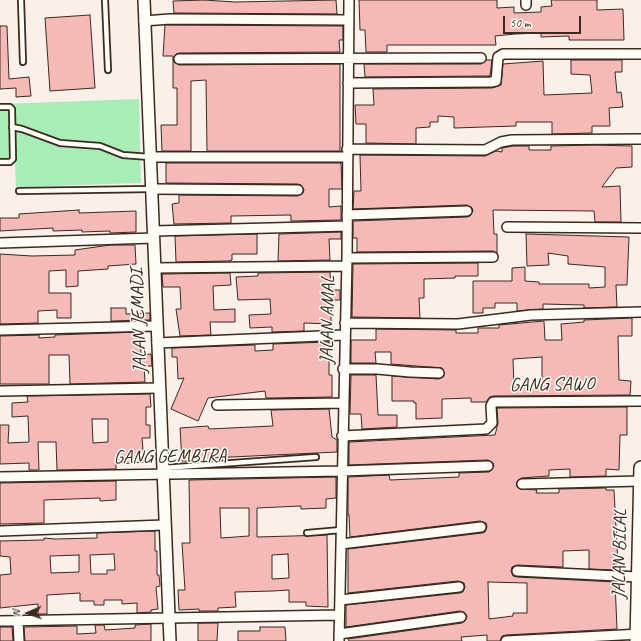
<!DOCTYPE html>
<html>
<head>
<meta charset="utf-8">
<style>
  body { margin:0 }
  #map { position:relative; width:641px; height:641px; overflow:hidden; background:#fbefea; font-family:Caveat,sans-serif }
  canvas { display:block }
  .north { position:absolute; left:8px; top:593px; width:40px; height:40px; -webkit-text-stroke:3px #fdfcf7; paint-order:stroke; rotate:268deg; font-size:11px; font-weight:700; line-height:16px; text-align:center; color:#3b2a1e }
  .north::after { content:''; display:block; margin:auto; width:14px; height:18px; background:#3b2a1e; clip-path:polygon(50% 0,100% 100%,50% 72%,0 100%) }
  .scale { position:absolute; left:503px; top:16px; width:78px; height:18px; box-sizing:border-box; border:2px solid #3b2a1e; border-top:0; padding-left:5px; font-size:12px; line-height:14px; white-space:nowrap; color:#3b2a1e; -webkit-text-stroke:3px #fdfcf7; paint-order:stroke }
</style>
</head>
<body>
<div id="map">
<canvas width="641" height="641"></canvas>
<div class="north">N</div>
<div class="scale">50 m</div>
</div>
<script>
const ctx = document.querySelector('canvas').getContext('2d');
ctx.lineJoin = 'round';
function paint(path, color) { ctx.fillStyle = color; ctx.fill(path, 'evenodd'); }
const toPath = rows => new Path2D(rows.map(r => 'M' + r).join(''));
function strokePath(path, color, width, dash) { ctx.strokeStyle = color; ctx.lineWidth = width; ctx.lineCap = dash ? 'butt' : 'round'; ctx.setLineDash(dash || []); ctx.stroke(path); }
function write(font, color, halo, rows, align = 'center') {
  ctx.font = font + ' Caveat,sans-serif'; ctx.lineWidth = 3; ctx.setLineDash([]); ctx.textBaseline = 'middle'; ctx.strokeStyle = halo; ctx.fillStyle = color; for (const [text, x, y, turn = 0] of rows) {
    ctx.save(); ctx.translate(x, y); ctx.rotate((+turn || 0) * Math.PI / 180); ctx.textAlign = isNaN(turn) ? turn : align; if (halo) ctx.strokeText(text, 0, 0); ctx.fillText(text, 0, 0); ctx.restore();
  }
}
paint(toPath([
  [139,99,141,183,16,187,15,163,0,163,0,104]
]), '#a8edb8');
const building = toPath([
  [204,0,235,2,336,0,337,14,174,13,173,1,204,0],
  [359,0,497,0,497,8,514,7,514,13,541,12,541,7,552,6,551,0,597,0,597,10,623,9,624,40,569,40,569,36,541,37,541,33,515,34,495,36,496,45,387,45,387,52,366,52,365,30,360,30,359,0],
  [90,15,95,88,50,91,45,18,90,15],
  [165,25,343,26,343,40,339,40,340,52,179,53,176,54,173,59,174,62,179,65,340,64,340,151,207,151,206,80,191,81,191,151,162,151,161,125,177,125,177,88,173,88,173,56,163,56,165,25],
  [0,26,7,26,9,79,29,77,31,96,16,97,16,88,0,89,0,26],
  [486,60,492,60,490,76,365,77,364,64,481,64,486,60],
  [571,60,622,60,622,72,615,72,617,93,621,92,623,107,609,108,610,126,592,126,592,133,552,134,552,122,516,122,516,126,454,128,454,117,438,116,438,122,430,122,430,127,416,128,416,144,366,143,366,124,356,124,355,105,374,105,373,89,492,88,501,85,503,64,543,61,544,95,592,93,590,75,571,74,571,60],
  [593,145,632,146,632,167,616,168,602,187,620,186,621,222,595,222,594,211,493,210,494,234,497,234,497,253,493,251,357,252,357,238,353,238,353,221,467,217,470,216,473,211,472,208,467,205,353,209,354,191,361,191,360,155,485,156,496,151,502,152,502,148,513,146,529,146,529,150,551,150,551,146,593,145],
  [166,163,341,163,342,189,329,189,329,207,341,206,341,220,291,221,291,215,231,216,231,223,174,224,172,204,179,203,179,195,298,196,303,193,304,190,301,185,298,184,166,183,166,163],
  [79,210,79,213,136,211,136,232,110,233,110,231,82,232,82,230,53,231,53,228,0,231,0,218,19,218,19,214,79,210],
  [341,232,341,239,329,239,330,260,278,261,279,234,341,232],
  [257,234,257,254,232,254,232,260,229,261,176,262,175,236,257,234],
  [526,234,629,237,627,285,616,285,617,307,584,308,584,305,543,304,543,309,517,311,517,303,495,303,495,308,483,308,483,313,473,313,473,281,512,281,512,268,525,267,525,281,539,282,539,284,589,284,589,288,605,287,605,267,568,264,568,256,548,253,549,265,527,266,526,234],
  [110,245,135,245,136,264,108,266,108,269,78,271,78,286,66,287,66,270,49,271,49,293,71,293,71,318,57,318,57,310,38,311,38,323,0,324,0,254,32,256,75,255,75,250,110,245],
  [478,263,478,276,455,276,455,278,424,279,424,298,419,298,420,318,352,317,353,264,478,263],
  [330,272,331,290,340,290,340,300,331,300,331,324,304,323,304,331,272,332,272,327,250,328,249,315,271,314,270,299,238,300,236,277,258,276,258,273,330,272],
  [230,273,231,285,213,286,214,310,235,309,235,322,210,322,211,335,180,336,176,309,181,309,180,287,163,287,162,274,230,273],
  [111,308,126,308,126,314,150,313,150,320,111,321,111,308],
  [632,318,632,336,618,336,619,380,631,381,630,395,493,396,490,397,486,402,471,402,471,398,442,399,442,418,416,419,416,403,414,403,414,401,392,401,392,376,439,379,444,376,442,368,391,364,391,352,375,352,376,363,351,363,351,340,376,340,376,329,456,330,456,333,478,333,478,328,499,328,499,325,544,321,545,340,562,340,561,324,584,322,584,320,632,318],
  [542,357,542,385,514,387,513,359,542,357],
  [140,332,141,355,151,354,152,366,144,366,145,382,70,384,69,355,49,355,49,384,0,384,0,336,39,335,39,338,55,337,55,335,140,332],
  [329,342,329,375,332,375,332,397,266,398,265,391,208,398,198,421,171,409,184,378,178,379,177,357,172,357,172,348,255,345,255,351,273,350,273,344,329,342],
  [351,375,376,375,378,415,397,415,397,427,362,429,361,414,350,414,351,375],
  [150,394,151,407,146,407,146,425,150,425,150,438,142,438,144,462,116,464,116,469,57,470,56,442,38,442,39,470,29,470,29,463,0,464,0,425,9,425,8,443,29,442,28,416,12,417,12,403,28,402,27,396,150,394],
  [92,419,108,419,108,442,93,443,92,419],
  [627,407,627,435,620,435,619,470,606,469,606,476,570,477,570,469,549,470,549,476,521,478,516,484,520,489,537,490,536,493,559,493,559,489,606,488,606,490,614,490,618,564,614,564,614,570,589,569,589,550,563,551,563,567,517,565,512,567,511,571,513,576,517,577,615,582,617,629,506,635,502,636,500,641,487,641,487,635,461,637,462,641,349,641,348,639,462,623,465,621,467,617,465,613,460,611,346,627,346,605,460,593,463,592,465,587,464,583,458,581,348,593,348,549,482,533,485,532,487,527,486,523,480,521,350,537,349,515,348,515,348,477,389,475,390,480,459,477,459,473,489,472,494,466,493,463,488,460,349,465,349,442,495,435,498,423,497,408,627,407],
  [488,582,527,583,527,613,513,613,513,616,489,619,488,582],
  [329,409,332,437,337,440,337,452,210,458,210,461,188,462,188,461,182,461,180,428,208,426,209,429,273,426,271,410,329,409],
  [336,477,336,498,326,499,326,508,301,509,301,506,257,508,257,537,327,535,328,607,306,606,306,602,289,602,289,590,273,591,235,592,236,607,218,608,218,611,199,611,199,609,179,610,178,590,185,590,182,543,190,543,189,480,336,477],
  [220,508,249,508,249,536,221,538,220,508],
  [288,554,289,578,272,579,272,555,288,554],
  [116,481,116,500,100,501,100,498,44,500,44,523,0,524,0,483,116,481],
  [155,531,155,551,157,551,157,575,159,575,160,586,156,587,158,609,151,610,151,612,137,613,137,603,122,604,122,600,104,600,104,605,94,605,94,601,80,601,80,593,47,595,47,614,38,614,38,604,0,608,0,575,11,574,10,557,0,556,0,541,44,540,44,538,55,539,97,538,97,533,155,531],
  [114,554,115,570,107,570,107,574,91,574,90,555,114,554],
  [79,555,79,572,51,573,50,556,79,555],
  [198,623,218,623,217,641,198,641,198,623],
  [151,624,151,641,25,641,24,627,77,626,77,634,96,633,95,625,104,625,105,630,135,628,135,625,151,624],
  [0,627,12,627,13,641,0,641,0,627],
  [260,627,285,627,286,641,238,641,238,631,260,631,260,627]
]);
paint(building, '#f5b9b7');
strokePath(building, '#3b2a1e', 1);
const service = toPath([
  [21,0,23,62],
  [105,0,108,70],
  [0,107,10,107,12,109,13,159,10,162,0,162],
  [12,127,22,129,60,143,100,146,123,155,150,157],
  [19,191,151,189],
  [163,468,316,457],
  [307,533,341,530]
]);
const minor = toPath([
  [526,5,526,0],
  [144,21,170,19,348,20],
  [179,59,481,58],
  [348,83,491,82,496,81,498,57,503,54,641,54],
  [347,149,485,150,501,142,512,140,641,139],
  [150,157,348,157],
  [151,189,298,190],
  [347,215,467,211],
  [507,227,641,228],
  [154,231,347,226],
  [0,243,154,238],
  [347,258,493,257],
  [155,268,346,266],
  [345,323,458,324,531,315,641,312],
  [0,330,156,326],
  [157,343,344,335],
  [343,369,377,369,410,372,439,373],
  [0,391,159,388],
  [217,405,343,403],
  [342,436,486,429,492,423,491,406,493,402,641,401],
  [0,477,341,471,488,466],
  [522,484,640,481],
  [0,531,165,525],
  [341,544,481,527],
  [517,571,638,577],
  [340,600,459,587],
  [0,621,339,615],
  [18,621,19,641],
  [339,634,461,617],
  [339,641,347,258,349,0],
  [506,641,641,634]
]);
const tertiary = toPath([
  [144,0,170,641]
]);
const secondary = toPath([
  [637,641,641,468]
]);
strokePath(service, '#3b2a1e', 8);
strokePath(minor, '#3b2a1e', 12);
strokePath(tertiary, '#3b2a1e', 14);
strokePath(secondary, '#3b2a1e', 16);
strokePath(service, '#fdfcf7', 4.5);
strokePath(minor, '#fdfcf7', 9);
strokePath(tertiary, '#fdfcf7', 11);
strokePath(secondary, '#fdfcf7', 13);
write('19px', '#3b2a1e', '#fdfcf7', [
  ["JALAN AMAL",328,320,-89],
  ["JALAN JEMADI",139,321,-92],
  ["GANG SAWO",552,385,-1],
  ["GANG GEMBIRA",170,457,-1],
  ["JALAN BILAL",620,554,-89]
]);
</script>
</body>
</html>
